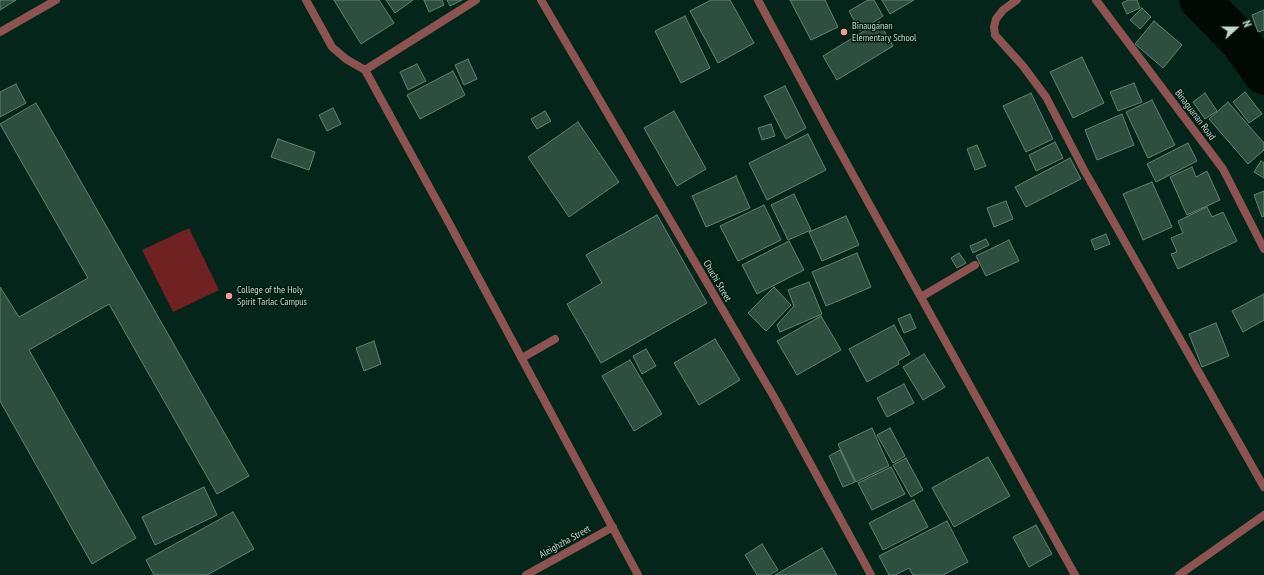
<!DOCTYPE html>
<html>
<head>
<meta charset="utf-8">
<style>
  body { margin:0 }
  #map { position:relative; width:1264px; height:575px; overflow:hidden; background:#042519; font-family:"PT Sans Narrow",sans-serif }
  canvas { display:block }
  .north { position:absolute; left:1216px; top:8px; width:40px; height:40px; -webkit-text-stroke:3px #001c10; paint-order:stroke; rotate:69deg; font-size:11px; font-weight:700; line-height:16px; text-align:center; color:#c5d7ce }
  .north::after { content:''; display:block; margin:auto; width:14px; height:18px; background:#c5d7ce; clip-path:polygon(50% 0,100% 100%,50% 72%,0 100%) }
</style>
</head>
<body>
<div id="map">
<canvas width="1264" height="575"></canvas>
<div class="north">N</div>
</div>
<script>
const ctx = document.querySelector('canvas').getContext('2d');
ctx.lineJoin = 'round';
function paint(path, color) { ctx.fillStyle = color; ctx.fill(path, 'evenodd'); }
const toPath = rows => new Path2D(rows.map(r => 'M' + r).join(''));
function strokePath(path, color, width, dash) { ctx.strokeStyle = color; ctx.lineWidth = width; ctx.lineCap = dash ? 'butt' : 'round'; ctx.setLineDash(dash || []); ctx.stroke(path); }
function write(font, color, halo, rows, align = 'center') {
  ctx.font = font + ' "PT Sans Narrow",sans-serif'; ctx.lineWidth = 3; ctx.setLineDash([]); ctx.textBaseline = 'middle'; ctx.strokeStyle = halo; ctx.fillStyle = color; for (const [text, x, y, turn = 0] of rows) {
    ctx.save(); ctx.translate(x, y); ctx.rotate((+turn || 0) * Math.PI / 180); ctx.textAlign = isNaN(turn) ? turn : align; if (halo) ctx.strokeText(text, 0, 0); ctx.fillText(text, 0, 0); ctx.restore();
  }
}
paint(toPath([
  [189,228,219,290,173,312,142,250]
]), '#702223');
strokePath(toPath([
  [1200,0,1241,42,1264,74]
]), '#010905', 41);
const building = toPath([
  [0,0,16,0,0,10,0,0],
  [334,0,379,0,394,23,361,44,334,0],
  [386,0,413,0,395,13,386,0],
  [424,0,442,0,444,5,429,12,424,0],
  [447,0,462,0,450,6,447,0],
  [711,0,730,0,754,43,718,63,690,11,711,0],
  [790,0,825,0,838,27,811,40,790,0],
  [868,0,874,0,883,16,860,31,849,11,868,0],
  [882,0,914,0,890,14,882,0],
  [1128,0,1137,0,1140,8,1127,14,1122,3,1128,0],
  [1142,8,1151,17,1140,29,1130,20,1142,8],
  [1264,10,1264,30,1258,32,1252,15,1264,10],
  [685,16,710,68,681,83,655,31,685,16],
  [1154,21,1182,45,1163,68,1135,44,1154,21],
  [879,22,893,46,837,80,823,56,879,22],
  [1082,57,1104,103,1073,118,1050,72,1082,57],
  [468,59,477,79,464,85,455,65,468,59],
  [417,64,426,81,408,90,400,72,417,64],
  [453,71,465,95,420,119,407,95,453,71],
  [1134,83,1142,102,1118,111,1110,92,1134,83],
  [16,84,26,103,0,117,0,92,16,84],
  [785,86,806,128,786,139,764,96,785,86],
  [1245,92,1262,114,1249,123,1233,102,1245,92],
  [1031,93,1053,139,1026,152,1003,106,1031,93],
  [1205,93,1217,111,1205,119,1193,102,1205,93],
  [1152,100,1175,145,1148,158,1126,112,1152,100],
  [1228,102,1264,143,1264,150,1248,164,1209,119,1228,102],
  [36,103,249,476,217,494,109,304,29,350,136,538,92,564,0,401,0,287,19,317,88,278,0,124,36,103],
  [333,108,341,124,327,131,319,115,333,108],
  [545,111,551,121,537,129,531,119,545,111],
  [674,111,706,169,677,186,644,128,674,111],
  [1122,114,1134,145,1097,160,1085,130,1122,114],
  [578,122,619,182,569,217,528,157,578,122],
  [771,124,775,136,762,140,758,128,771,124],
  [808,134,826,170,767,200,749,163,808,134],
  [278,139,315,152,309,170,271,157,278,139],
  [1055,142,1063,158,1036,171,1029,155,1055,142],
  [1188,143,1197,161,1156,182,1147,164,1188,143],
  [977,145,986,166,975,170,967,149,977,145],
  [1070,158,1081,179,1026,207,1015,187,1070,158],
  [1261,161,1264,163,1264,178,1254,172,1261,161],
  [1192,167,1196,177,1207,171,1220,200,1187,215,1170,177,1192,167],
  [736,176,750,208,706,227,692,196,736,176],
  [1152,182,1172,227,1143,240,1123,194,1152,182],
  [1264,191,1264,216,1262,217,1254,195,1264,191],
  [794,194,811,230,788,240,771,205,794,194],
  [1006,201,1013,219,994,227,987,208,1006,201],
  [764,205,781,240,738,261,720,226,764,205],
  [1207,207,1212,217,1223,212,1237,241,1178,269,1171,254,1177,252,1171,238,1183,233,1178,221,1207,207],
  [657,215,707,303,601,363,567,304,602,283,586,255,657,215],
  [846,216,859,245,822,261,809,232,846,216],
  [1106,234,1110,244,1095,250,1091,240,1106,234],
  [986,239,989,245,973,253,970,246,986,239],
  [1009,240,1019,261,986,276,976,256,1009,240],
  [789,241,804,270,757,294,742,265,789,241],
  [857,253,871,287,826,306,812,272,857,253],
  [959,253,966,263,957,268,951,258,959,253],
  [809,282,822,314,780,332,777,325,794,306,788,290,809,282],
  [774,287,791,305,766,331,748,313,774,287],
  [1264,294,1264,320,1243,332,1232,311,1264,294],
  [910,314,916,328,904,333,898,319,910,314],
  [821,316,841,350,797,375,777,341,821,316],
  [1216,323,1229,356,1202,367,1189,334,1216,323],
  [894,325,910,354,898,361,899,364,867,382,849,349,894,325],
  [715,339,740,380,699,405,674,363,715,339],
  [374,341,381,364,364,371,356,348,374,341],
  [646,349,656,366,642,374,633,356,646,349],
  [924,354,945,387,923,400,903,367,924,354],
  [630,360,662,414,634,431,602,376,630,360],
  [904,384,914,403,887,417,877,398,904,384],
  [872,428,889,466,856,482,838,444,872,428],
  [890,428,905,456,893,463,877,435,890,428],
  [840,450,855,482,843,487,829,456,840,450],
  [988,457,1010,496,954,527,932,488,988,457],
  [906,458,923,490,911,497,893,465,906,458],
  [891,467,905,494,872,510,858,483,891,467],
  [204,487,217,515,155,545,142,517,204,487],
  [914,500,928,527,883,550,869,523,914,500],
  [233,512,254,549,207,575,154,575,146,560,233,512],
  [947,521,968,562,943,575,913,575,909,568,895,575,889,575,879,556,947,521],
  [1036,525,1052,554,1029,567,1013,537,1036,525],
  [762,544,778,570,769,575,757,575,745,555,762,544],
  [822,548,837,575,775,575,822,548]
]);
paint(building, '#2e4e40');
strokePath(building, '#628374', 1);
strokePath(toPath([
  [921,297,975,265],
  [522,358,555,339]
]), '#8c5350', 8);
strokePath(toPath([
  [306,0,332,47,346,59,365,70,449,223,638,575],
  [541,0,774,397,871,575],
  [758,0,827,128,1075,575],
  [1017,0,1003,10,996,19,994,27,995,35,1023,66,1046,97,1084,170,1264,487],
  [1096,0,1223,169,1264,249],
  [0,32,56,0],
  [365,70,476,0],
  [526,575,613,527],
  [1179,575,1264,515]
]), '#8c5350', 8);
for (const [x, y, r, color] of [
  [844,32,4,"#f59b96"],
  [229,296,4,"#f59b96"]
]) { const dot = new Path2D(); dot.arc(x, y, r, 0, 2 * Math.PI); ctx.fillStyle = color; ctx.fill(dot); strokePath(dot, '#001c10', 1.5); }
write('10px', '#c5d7ce', '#001c10', [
  ["Binauganan",852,26],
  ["Elementary School",852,38],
  ["College of the Holy",237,290],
  ["Spirit Tarlac Campus",237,302]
], 'left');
write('10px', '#c5d7ce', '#001c10', [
  ["Binaguanan Road",1195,115,53],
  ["Chuchi Street",717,281,60],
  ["Aleighzha Street",565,542,-29]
]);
</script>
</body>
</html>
